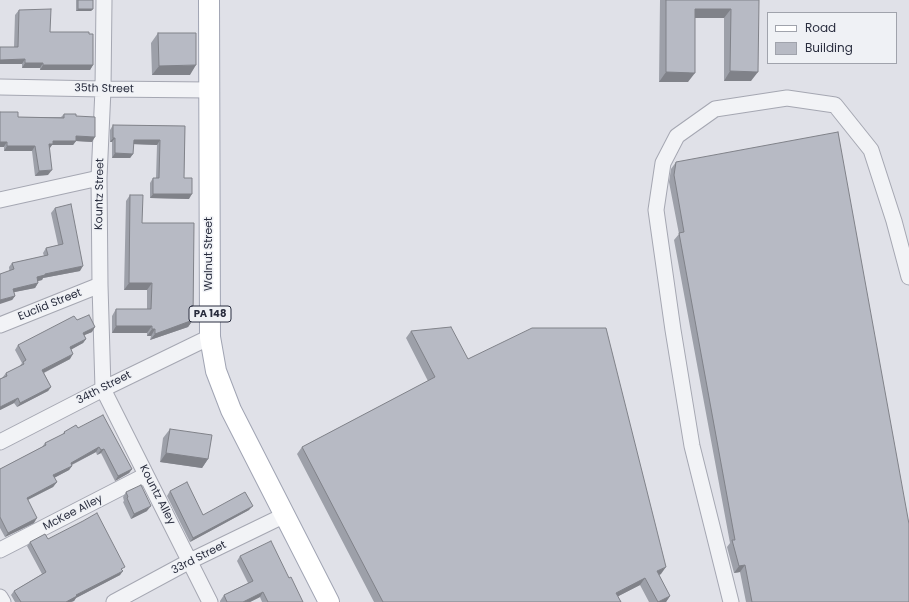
<!DOCTYPE html>
<html>
<head>
<meta charset="utf-8">
<style>
  body { margin:0 }
  #map { position:relative; width:909px; height:602px; overflow:hidden; background:#e0e1e8; font-family:Poppins,sans-serif }
  canvas { display:block }
  .legend { position:absolute; left:767px; top:12px; width:130px; height:52px; box-sizing:border-box; background:#eff1f5; border:1px solid #a0a3ac; margin:0; padding:5px 7px; list-style:none; font-size:12px; color:#292d3e }
  .legend li { display:flex; align-items:center; gap:8px; height:20px }
  .legend b { width:20px; border:1px solid #a0a3ac }
</style>
</head>
<body>
<div id="map">
<canvas width="909" height="602"></canvas>
<ul class="legend">
<li><b style="height:5px;background:#fff"></b>Road</li>
<li><b style="height:11px;background:#b7bac4"></b>Building</li>
</ul>
</div>
<script>
const ctx = document.querySelector('canvas').getContext('2d');
ctx.lineJoin = 'round';
const toPath = rows => new Path2D(rows.map(r => 'M' + r).join(''));
function strokePath(path, color, width, dash) { ctx.strokeStyle = color; ctx.lineWidth = width; ctx.lineCap = dash ? 'butt' : 'round'; ctx.setLineDash(dash || []); ctx.stroke(path); }
function paint(path, color) { ctx.fillStyle = color; ctx.fill(path, 'evenodd'); }
function write(font, color, halo, rows, align = 'center') {
  ctx.font = font + ' Poppins,sans-serif'; ctx.lineWidth = 3; ctx.setLineDash([]); ctx.textBaseline = 'middle'; ctx.strokeStyle = halo; ctx.fillStyle = color; for (const [text, x, y, turn = 0] of rows) {
    ctx.save(); ctx.translate(x, y); ctx.rotate((+turn || 0) * Math.PI / 180); ctx.textAlign = isNaN(turn) ? turn : align; if (halo) ctx.strokeText(text, 0, 0); ctx.fillText(text, 0, 0); ctx.restore();
  }
}
const minor = toPath([
  [104,0,103,89,99,178,100,285,103,389,210,602],
  [0,87,103,89,209,90],
  [0,200,99,178],
  [0,325,100,285],
  [0,442,103,389,210,337],
  [0,550,146,475],
  [0,597,3,602],
  [114,602,190,561,285,515],
  [731,602,692,446,673,330,656,210,663,163,677,136,715,109,787,98,835,105,871,150,894,221,909,277]
]);
const major = toPath([
  [209,0,210,337,216,371,231,410,329,602]
]);
strokePath(minor, '#a5a7b2', 17);
strokePath(major, '#a0a4b3', 22);
strokePath(minor, '#f2f3f6', 15);
strokePath(major, '#fff', 20);
paint(toPath([
  [76,0,93,0,93,9,91,11,76,11],
  [660,0,759,0,751,81,724,81,724,18,695,18,688,82,659,82],
  [19,10,50,32,93,65,90,70,40,70,40,68,22,68,22,64,0,64,0,47,14,47,15,15],
  [158,33,190,75,152,75,151,43],
  [64,114,76,116,92,142,76,141,73,145,52,145,49,148,48,175,35,176,32,151,4,151,4,147,18,117,61,117],
  [113,125,185,126,184,178,189,199,150,198,150,183,153,178,156,178,157,145,133,144,133,154,130,158,112,158,112,142,110,142,110,130],
  [676,162,909,602,746,602,740,572,734,573,727,547,730,543,674,240,679,234,669,182,671,169],
  [130,195,142,223,193,320,188,327,150,340,151,336,147,336,147,333,112,333,112,316,116,309,147,309,147,290,124,290,126,201],
  [55,208,80,271,43,278,42,280,38,281,38,283,35,288,14,292,15,296,12,300,9,267,12,263,44,256,43,253,46,248,58,245,51,213],
  [77,320,92,332,84,335,86,339,83,343,71,349,70,359,44,373,51,387,48,391,17,407,14,403,0,410,0,379,2,378,6,373,19,367,22,363,15,350,18,345],
  [411,331,468,359,661,574,659,575,670,596,666,602,649,602,640,585,618,596,621,602,374,602,297,454,302,447,428,381,406,338],
  [78,428,132,469,129,473,115,481,101,453,97,455,96,452,72,465,72,466,69,470,54,478,57,482,53,487,28,500,34,523,5,537,0,528,0,469,42,447,45,443,62,435,64,432],
  [170,429,208,459,202,468,160,462,163,438],
  [170,491,203,515,249,510,190,542,167,496],
  [126,492,147,511,131,519,123,502,124,501,123,497],
  [48,539,122,570,120,575,76,598,74,601,71,602,15,602,11,595,14,591,42,574,27,546,30,542],
  [240,556,289,578,303,602,262,602,260,597,250,602,220,602,220,601,224,595,248,583,237,561]
]), '#9da0a9');
paint(toPath([
  [78,9,93,9,91,11,76,11],
  [695,9,731,9,724,18,689,18],
  [25,59,22,64,0,64,0,60],
  [25,63,43,63,40,68,22,68],
  [43,65,93,65,90,70,40,70],
  [196,65,190,75,152,75,159,66],
  [730,71,758,72,751,81,724,81],
  [666,72,695,73,688,82,659,82],
  [76,136,95,137,92,142,76,141,73,145,52,145,50,148,45,148,49,144,53,141],
  [113,138,115,138,112,142,110,142],
  [134,140,160,140,157,145,131,144],
  [0,142,7,142,4,147,0,147],
  [7,146,35,146,32,151,4,151],
  [115,153,133,154,130,158,112,158],
  [52,170,48,175,35,176,39,171],
  [153,194,192,194,189,199,150,198],
  [83,266,80,271,43,278,42,280,34,282,37,277,45,274],
  [38,283,35,288,10,293,13,289],
  [129,283,152,283,147,290,124,290],
  [15,296,12,300,0,304,0,300],
  [193,320,188,327,150,340,155,334],
  [116,326,152,326,147,333,112,333],
  [95,327,92,332,80,337,83,333],
  [152,329,155,329,151,336,147,336],
  [86,339,83,343,67,352,70,347],
  [73,354,70,359,39,375,42,370],
  [51,387,48,391,17,407,20,403],
  [18,398,14,403,0,410,0,407],
  [99,447,96,452,67,467,71,463],
  [104,449,101,453,97,455,101,450],
  [166,453,208,459,202,468,160,462],
  [72,466,69,470,50,480,53,475],
  [132,469,129,473,115,481,118,476],
  [57,482,53,487,23,502,27,498],
  [151,506,147,511,131,519,134,514],
  [253,506,249,510,190,542,193,538],
  [37,518,34,523,5,537,8,533],
  [745,565,740,572,734,573,739,566],
  [666,567,661,574,652,578,657,571],
  [123,571,120,575,76,598,74,601,71,602,66,602,76,595],
  [645,578,640,585,611,600,616,593],
  [263,592,260,597,250,602,243,602],
  [670,596,666,602,658,602]
]), '#808289');
const building = toPath([
  [78,0,93,0,93,9,78,9,78,0],
  [666,0,759,0,758,72,730,71,731,9,695,9,695,73,666,72,666,0],
  [51,9,50,32,89,32,89,34,93,34,93,65,43,65,43,63,25,63,25,59,0,60,0,47,18,47,19,10,51,9],
  [158,33,196,33,196,65,159,66,158,33],
  [0,112,18,112,18,117,64,118,64,114,76,114,76,116,95,117,95,137,76,136,76,141,53,141,53,144,49,144,52,170,39,171,35,146,7,146,7,142,0,142,0,112],
  [113,125,185,126,184,178,192,178,192,194,153,194,153,178,159,178,160,140,134,140,133,154,115,153,115,138,113,138,113,125],
  [838,132,909,524,909,602,752,602,745,565,739,566,732,540,735,540,679,233,684,232,674,175,676,162,838,132],
  [130,195,143,195,142,223,194,223,193,320,155,334,155,329,152,329,152,326,116,326,116,309,151,309,152,283,129,283,130,195],
  [71,204,83,266,45,274,45,275,37,277,38,283,13,289,15,296,0,300,0,274,14,269,12,263,48,255,46,248,63,244,55,208,71,204],
  [89,315,95,327,83,333,86,339,70,347,73,354,42,370,51,387,20,403,18,398,0,407,0,379,7,376,6,373,24,364,23,362,26,360,18,345,74,316,77,320,89,315],
  [451,327,468,359,532,328,606,328,666,567,657,571,670,596,658,602,645,578,616,593,621,602,383,602,302,447,435,377,411,331,451,327],
  [103,415,132,469,118,476,104,449,101,450,99,447,71,463,72,466,53,475,57,482,27,498,37,518,8,533,0,517,0,469,46,445,45,443,65,433,64,432,76,425,78,428,103,415],
  [170,429,212,435,208,459,166,453,170,429],
  [187,482,203,515,245,492,253,506,193,538,170,491,187,482],
  [141,485,151,506,134,514,127,498,128,497,126,492,141,485],
  [97,513,125,567,121,569,123,571,76,595,77,596,66,602,21,602,14,591,46,572,30,542,45,534,48,539,83,521,97,513],
  [271,541,289,578,291,577,303,602,268,602,263,592,243,602,227,602,224,595,253,581,240,556,271,541]
]);
paint(building, '#b7bac4');
strokePath(building, '#808289', 1);
for (const [x, y, w] of [
  [210,314,42]
]) { const box = new Path2D(); box.roundRect(x - w / 2, y - 8, w, 16, 3); ctx.fillStyle = '#eff1f5'; ctx.fill(box); strokePath(box, '#292d3e', 1); }
write('bold 10px', '#292d3e', null, [
  ["PA 148",210,314]
]);
write('11px', '#292d3e', '#eff1f5', [
  ["35th Street",104,89,1],
  ["Kountz Street",100,194,-89],
  ["Walnut Street",209,254,-90],
  ["Euclid Street",50,305,-22],
  ["34th Street",104,388,-27],
  ["Kountz Alley",157,495,63],
  ["McKee Alley",73,513,-27],
  ["33rd Street",199,558,-27]
]);
</script>
</body>
</html>
